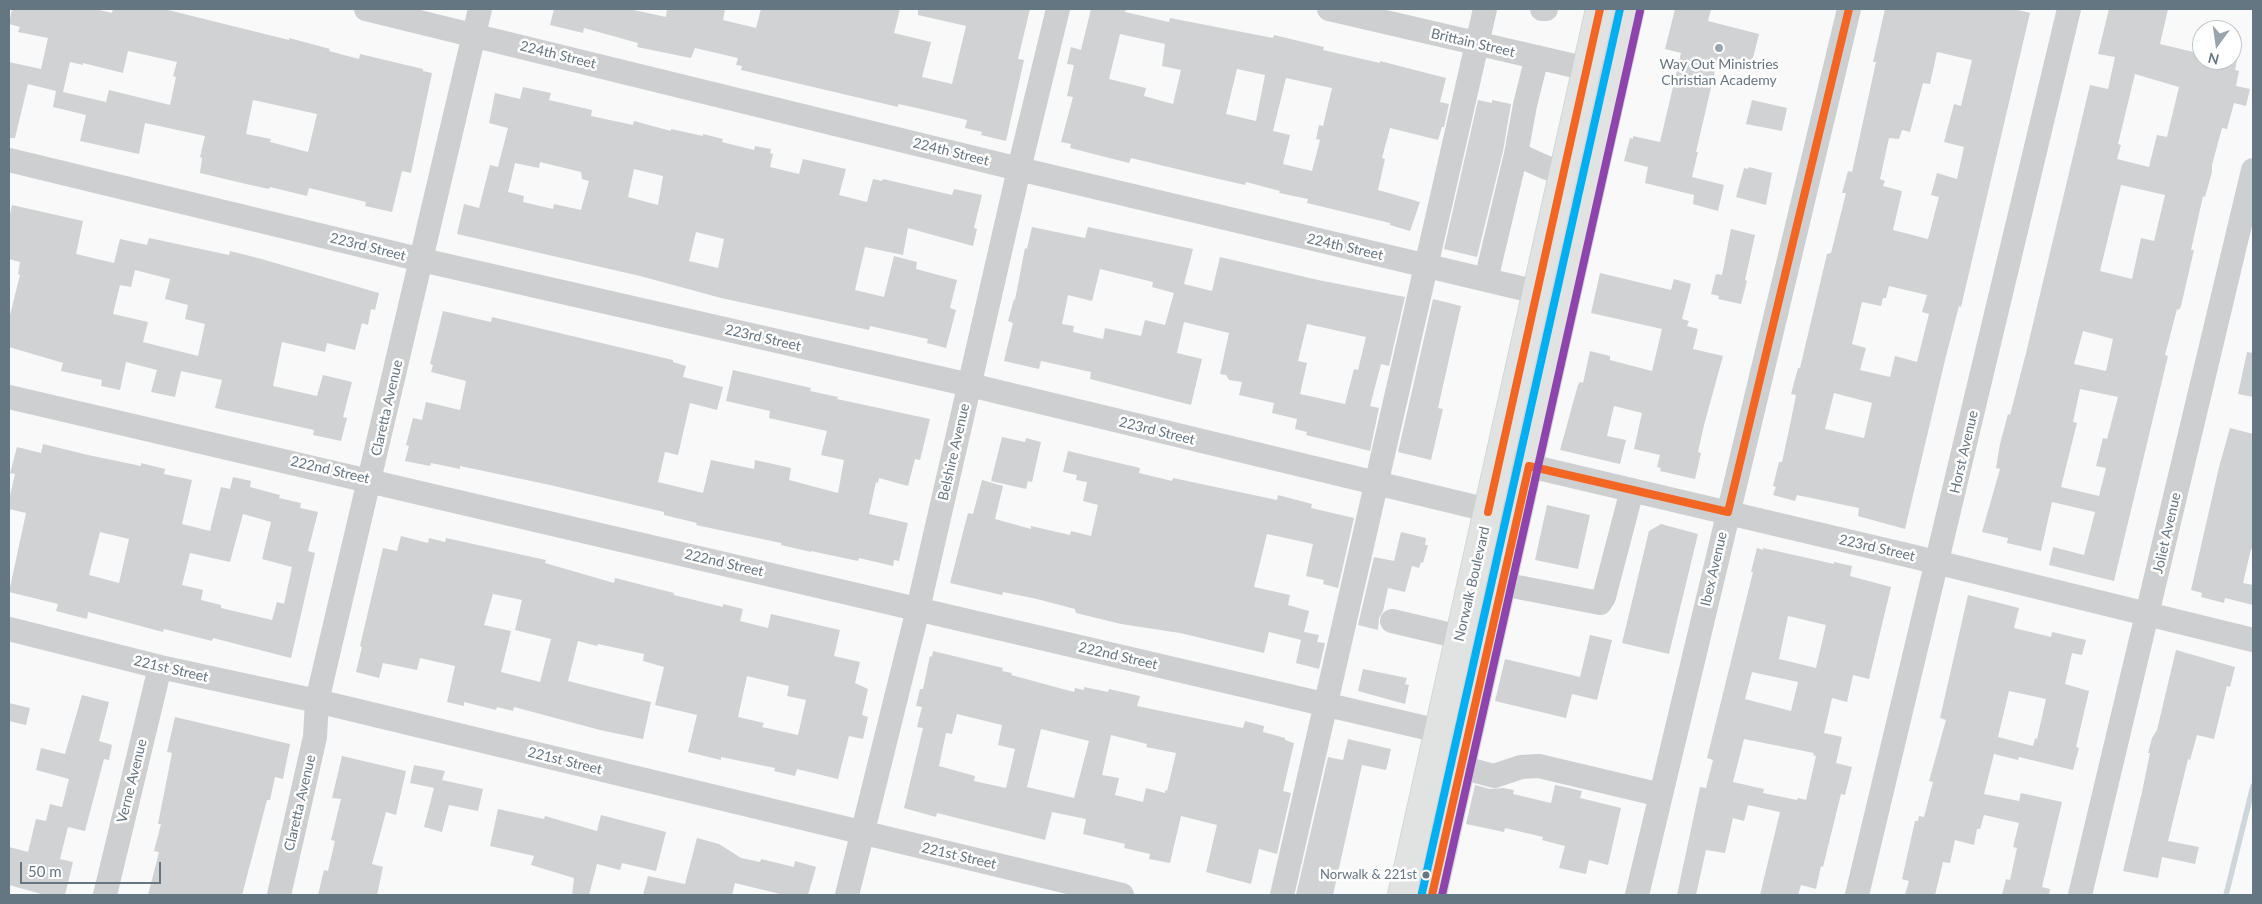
<!DOCTYPE html>
<html>
<head>
<meta charset="utf-8">
<style>
  body { margin:0 }
  #map { position:relative; width:2262px; height:904px; overflow:hidden; background:#f9f9f9; font-family:Lato,sans-serif }
  canvas { display:block }
  .frame { position:absolute; inset:0; border:10px solid #657683; pointer-events:none }
  .north { position:absolute; left:2192px; top:20px; width:50px; height:50px; box-sizing:border-box; background:#fff; border:1px solid #c1c8cd; border-radius:50%; rotate:194deg; font-size:14px; font-weight:700; line-height:20px; text-align:center; color:#657683 }
  .north::after { content:''; display:block; margin:auto; width:18px; height:22px; background:#99a4ac; clip-path:polygon(50% 0,100% 100%,50% 72%,0 100%) }
  .scale { position:absolute; left:20px; top:862px; width:141px; height:22px; box-sizing:border-box; border:2px solid #657683; border-top:0; padding-left:6px; font-size:15px; line-height:18px; white-space:nowrap; color:#657683; -webkit-text-stroke:4px #fff; paint-order:stroke }
</style>
</head>
<body>
<div id="map">
<canvas width="2262" height="904"></canvas>
<div class="frame"></div>
<div class="north">N</div>
<div class="scale">50 m</div>
</div>
<script>
const ctx = document.querySelector('canvas').getContext('2d');
ctx.lineJoin = 'round';
const toPath = rows => new Path2D(rows.map(r => 'M' + r).join(''));
function strokePath(path, color, width, dash) { ctx.strokeStyle = color; ctx.lineWidth = width; ctx.lineCap = dash ? 'butt' : 'round'; ctx.setLineDash(dash || []); ctx.stroke(path); }
function paint(path, color) { ctx.fillStyle = color; ctx.fill(path, 'evenodd'); }
function write(font, color, halo, rows, align = 'center') {
  ctx.font = font + ' Lato,sans-serif'; ctx.lineWidth = 5; ctx.setLineDash([]); ctx.textBaseline = 'middle'; ctx.strokeStyle = halo; ctx.fillStyle = color; for (const [text, x, y, turn = 0] of rows) {
    ctx.save(); ctx.translate(x, y); ctx.rotate((+turn || 0) * Math.PI / 180); ctx.textAlign = isNaN(turn) ? turn : align; if (halo) ctx.strokeText(text, 0, 0); ctx.fillText(text, 0, 0); ctx.restore();
  }
}
strokePath(toPath([
  [2226,895,2253,786]
]), '#ced6d9', 5.5);
paint(toPath([
  [12,9,95,9,112,13,113,9,164,9,289,40,289,38,308,43,330,49,329,51,359,59,360,54,423,69,423,71,432,73,411,173,402,171,392,212,365,206,366,202,309,188,307,196,270,187,269,189,246,184,200,173,202,158,200,157,205,136,145,123,139,154,80,141,86,115,53,107,56,91,28,84,15,138,9,138,9,62,41,69,48,38,18,32,20,27,9,24],
  [128,51,177,62,173,76,176,77,170,105,109,90,106,102,63,92,70,62,83,65,83,63,123,73],
  [253,100,317,114,308,152,270,142,271,139,246,134],
  [554,9,629,9,666,17,667,9,725,9,723,20,756,28,761,9,900,9,894,33,931,42,922,77,952,84,966,26,918,15,918,9,1030,9,1018,59,1024,60,1006,141,981,135,982,132,965,128,967,120,917,108,898,104,898,107,741,70,742,66,736,65,738,58,695,48,691,58,637,47,638,43,584,28,583,33,550,25],
  [1091,9,1126,9,1125,12,1169,22,1170,18,1273,38,1274,35,1324,47,1323,50,1380,63,1380,61,1446,78,1440,102,1449,104,1444,127,1442,127,1438,140,1390,128,1382,158,1385,159,1378,190,1420,202,1410,231,1390,225,1390,223,1307,203,1308,199,1279,193,1280,191,1246,182,1245,185,1210,177,1131,158,1129,163,1070,148,1071,144,1061,142,1073,97,1067,96,1074,65,1067,64,1071,47,1081,50],
  [1120,34,1165,44,1162,66,1181,70,1173,104,1144,96,1146,88,1109,79],
  [1237,69,1265,75,1256,121,1226,114],
  [1286,78,1332,88,1323,126,1319,125,1316,139,1320,140,1312,171,1283,164,1290,135,1273,131],
  [1675,9,1711,9,1708,21,1759,34,1750,70,1717,62,1696,152,1698,152,1692,177,1724,185,1718,211,1693,204,1694,195,1645,183,1648,167,1624,161,1630,138,1633,139,1633,136,1660,142,1681,53,1665,49],
  [1885,9,2014,9,2030,13,1961,307,1959,306,1945,360,1905,529,1858,516,1859,508,1797,495,1795,501,1773,495,1776,487,1773,486,1779,462,1782,462,1790,425,1796,395,1791,394,1798,368,1800,368,1827,254,1831,253,1846,193,1842,193,1848,171,1852,172,1876,62,1873,62],
  [1937,52,1972,60,1961,106,1954,104,1944,142,1964,147,1957,179,1937,173,1931,195,1939,197,1928,239,1893,230,1902,191,1883,186,1885,181,1880,179,1889,138,1899,139,1902,130,1910,132,1923,83,1930,84],
  [1889,286,1927,295,1922,312,1929,314,1917,362,1895,356,1890,377,1860,370,1866,348,1852,344,1862,302,1881,306,1883,298,1886,298],
  [1834,393,1872,403,1864,438,1825,429],
  [2109,9,2168,9,2160,44,2202,54,2202,60,2237,60,2235,70,2239,71,2236,86,2250,89,2246,106,2234,103,2227,129,2222,128,2212,165,2212,172,2205,197,2203,196,2191,250,2194,250,2181,306,2179,310,2177,309,2165,355,2168,356,2114,581,2049,565,2053,547,2084,555,2095,512,2052,502,2041,551,2007,543,2008,538,1982,532,2000,469,1996,468,2000,444,2008,414,2010,415,2026,353,2090,85,2108,89,2115,57,2098,54],
  [2135,74,2179,87,2167,137,2157,135,2149,167,2117,159,2121,145,2118,144],
  [2121,185,2165,195,2154,241,2141,238,2132,279,2100,271],
  [2083,331,2113,339,2106,371,2074,364],
  [2080,389,2118,397,2107,439,2103,438,2096,466,2106,468,2099,496,2061,487,2077,423,2073,422],
  [523,87,551,93,549,100,592,110,591,116,633,125,634,121,671,131,671,129,703,136,703,134,723,139,722,142,754,150,755,146,771,149,770,153,773,154,770,167,799,174,803,159,846,169,839,195,867,202,873,179,882,181,883,179,952,195,954,189,982,195,974,228,977,229,973,246,908,228,903,255,865,247,855,290,884,297,894,256,917,262,916,269,957,280,950,308,956,310,946,348,927,343,928,339,870,326,869,330,721,298,640,276,457,234,464,204,479,208,490,165,498,167,508,128,489,123,495,93,520,99],
  [540,162,581,172,582,179,589,181,581,210,554,204,553,209,523,202,524,196,508,192,515,163,539,168],
  [634,169,663,176,658,205,628,197],
  [696,232,724,239,718,268,689,261],
  [1478,100,1492,103,1492,100,1511,104,1503,151,1477,257,1444,249],
  [1752,100,1787,108,1782,131,1746,124],
  [1749,167,1772,173,1766,205,1736,197,1744,168,1748,169],
  [12,205,83,221,76,254,114,263,120,239,147,245,149,238,229,255,230,251,258,258,379,293,375,310,371,309,368,325,362,323,355,350,327,343,325,352,282,342,273,386,317,396,323,375,352,382,343,417,347,418,341,441,313,435,314,430,215,408,222,380,181,371,175,397,151,392,157,370,126,362,120,390,101,386,102,380,61,371,63,363,9,347,9,319,20,275,18,274,20,262,9,259,9,218],
  [135,270,170,279,165,299,188,305,185,319,205,324,198,356,143,342,148,322,113,314,120,285,131,287],
  [1032,227,1085,238,1088,227,1193,249,1184,284,1212,291,1220,257,1318,280,1405,297,1389,366,1381,364,1370,406,1379,408,1370,451,1306,435,1307,432,1295,429,1297,419,1272,413,1274,403,1239,395,1242,382,1229,380,1226,375,1220,374,1229,333,1184,322,1177,353,1202,359,1191,405,1090,379,1091,372,1041,361,1039,369,1004,361,1013,323,1008,321,1014,299,1015,300,1025,248,1027,249],
  [1100,269,1153,282,1152,287,1174,293,1165,325,1145,320,1141,336,1105,328,1103,339,1073,332,1074,326,1062,324,1068,295,1092,301],
  [1307,324,1366,337,1358,370,1354,369,1345,404,1300,394,1307,363,1298,361],
  [1731,229,1755,235,1745,280,1747,281,1741,304,1718,299,1719,296,1711,294,1716,274,1722,275],
  [1600,273,1671,290,1674,279,1691,284,1682,319,1689,321,1687,326,1698,329,1693,349,1723,356,1704,425,1698,452,1701,453,1695,479,1660,471,1661,468,1657,467,1660,455,1634,449,1642,413,1614,406,1607,436,1626,440,1620,464,1560,450,1578,385,1580,382,1583,383,1590,351,1610,356,1610,360,1652,371,1662,329,1591,313],
  [1433,299,1461,306,1438,408,1443,409,1431,460,1398,452],
  [443,311,491,322,492,317,673,360,673,362,686,366,683,377,723,387,717,410,690,403,678,455,665,452,658,482,703,493,711,460,754,469,755,460,791,468,789,480,838,493,844,460,821,455,827,431,769,418,770,411,726,401,733,370,811,388,810,391,838,397,837,399,930,419,920,460,915,459,908,486,879,478,878,483,876,482,869,514,908,523,899,561,894,560,893,566,859,558,858,561,811,551,811,552,781,545,781,543,696,525,697,523,664,515,664,512,550,485,460,466,460,469,431,463,430,466,405,461,409,446,406,445,413,418,422,420,426,402,460,410,466,381,431,372,433,365,430,364],
  [2247,352,2253,353,2253,397,2238,394],
  [2230,428,2253,434,2253,549,2251,549,2243,583,2253,585,2253,605,2225,598,2224,603,2201,597,2202,593,2191,590,2219,467],
  [1002,437,1025,442,1026,438,1041,442,1032,482,1028,481,1026,489,991,481],
  [43,444,88,455,141,466,141,463,165,469,164,474,192,480,182,524,210,531,221,487,230,489,233,477,251,481,250,487,280,495,279,498,301,503,300,508,318,512,308,551,315,553,291,658,213,638,212,641,164,629,163,632,88,612,87,619,56,611,58,604,9,592,26,513,9,509,9,500,15,474,10,473,17,447,41,453],
  [243,514,271,522,262,559,292,567,284,604,277,602,272,620,221,608,221,605,201,600,203,590,182,585,190,553,230,562],
  [100,532,129,539,119,583,89,575],
  [1068,451,1140,468,1139,473,1172,481,1173,478,1277,500,1278,495,1312,504,1311,508,1354,518,1338,588,1323,584,1324,580,1306,576,1313,544,1267,534,1254,587,1290,595,1288,605,1309,611,1304,632,1319,635,1317,642,1325,643,1319,669,1296,663,1301,640,1269,632,1264,653,1180,633,1121,624,1076,613,1075,609,1037,599,1003,592,1002,595,950,583,968,513,973,514,982,480,1003,486,995,519,1031,529,1031,526,1070,535,1071,531,1091,536,1098,505,1083,501,1087,482,1076,480,1077,475,1063,472],
  [1547,505,1590,515,1578,569,1535,560],
  [1661,524,1698,534,1669,654,1622,643,1649,531],
  [1401,532,1426,538,1425,545,1428,545,1423,563,1421,562,1419,568,1412,566,1405,592,1388,588,1383,611,1379,618,1378,630,1358,625,1374,557,1394,561],
  [401,536,428,543,429,538,445,542,446,538,546,560,545,563,614,583,615,578,674,593,674,595,723,607,723,604,743,609,740,621,768,628,771,614,840,630,834,656,860,662,855,683,868,689,862,715,868,717,863,739,849,736,838,779,797,769,795,776,774,771,775,768,721,757,721,760,688,752,697,715,655,705,664,667,643,661,644,654,598,644,597,646,578,641,568,681,651,702,643,739,600,730,514,707,513,711,497,707,496,710,464,702,464,706,447,702,455,666,420,658,417,670,383,663,379,678,356,672,362,647,360,646,383,548,397,551],
  [493,594,522,600,515,630,551,639,540,682,501,672,511,631,484,625],
  [747,676,789,686,787,696,806,700,798,735,762,727,764,723,738,717],
  [1757,548,1763,550,1763,548,1834,564,1834,562,1852,566,1850,576,1891,587,1869,679,1853,675,1847,702,1832,698,1824,733,1842,737,1836,763,1852,767,1845,795,1841,794,1823,867,1821,866,1816,889,1801,885,1798,895,1760,895,1780,812,1748,805,1744,821,1733,818,1725,853,1706,850,1696,895,1677,895,1700,787,1706,788,1713,760,1707,758,1753,572,1751,572],
  [1788,616,1826,625,1816,668,1779,659],
  [1752,672,1798,682,1791,711,1745,699],
  [1744,739,1814,753,1813,755,1816,756,1806,800,1798,798,1797,800,1763,793,1764,789,1733,782],
  [1968,595,2019,608,2014,628,2051,637,2052,632,2086,640,2082,655,2072,653,2065,684,2089,691,2076,747,2079,748,2073,770,2019,757,2018,760,1994,754,1984,794,2019,801,2021,793,2062,802,2042,887,2050,889,2049,895,2002,895,2006,879,2010,880,2017,848,2013,847,2019,823,1984,815,1980,829,1977,829,1974,845,1955,840,1950,863,1943,862,1935,895,1905,895,1909,881,1902,879,1915,821,1918,821,1919,816,1924,817,1933,782,1929,781,1946,720,1940,718],
  [2009,691,2046,699,2037,739,2035,738,2033,746,1998,737],
  [1590,635,1612,640,1597,700,1572,694,1566,718,1495,701,1505,659,1580,677],
  [2176,650,2235,667,2230,687,2227,686,2214,739,2197,735,2190,760,2188,759,2168,841,2199,847,2195,864,2162,857,2158,878,2123,871,2142,792,2150,753,2148,753,2152,738,2157,730],
  [933,651,1003,668,1002,671,1012,673,1011,675,1074,692,1075,688,1084,690,1084,687,1108,692,1109,689,1140,696,1137,706,1243,728,1245,721,1264,726,1263,732,1285,738,1285,740,1294,743,1283,791,1291,793,1277,854,1259,849,1251,884,1206,872,1217,825,1181,816,1170,863,1149,859,1150,854,1124,848,1125,844,1083,834,1086,819,1052,812,1045,840,937,813,936,817,904,808,923,728,917,727,922,707,916,706,920,689,923,689,930,656,932,657],
  [957,714,1002,725,998,745,1015,749,1006,788,974,781,975,776,939,766,946,733,952,734],
  [1041,729,1089,741,1074,798,1027,787],
  [1111,735,1147,744,1146,747,1176,753,1167,791,1165,790,1165,793,1146,788,1143,802,1115,795,1119,778,1102,775],
  [1363,669,1407,678,1405,684,1409,685,1405,704,1358,691],
  [82,695,109,702,99,741,112,745,109,760,104,759,85,831,68,827,60,859,73,862,65,895,45,895,9,885,9,847,28,852,36,819,46,821,50,804,62,807,69,779,36,770,41,748,65,754],
  [9,703,30,708,26,725,9,721],
  [175,717,290,744,283,779,275,777,270,800,267,800,242,895,148,895,159,852,154,851,161,824,158,824,172,753,167,752],
  [1348,739,1391,749,1386,770,1362,765,1333,895,1296,895,1328,757,1343,760],
  [342,756,406,771,396,815,386,812,372,864,383,867,377,895,318,895,324,870,328,871,335,841,331,840,341,799,332,798],
  [414,765,445,771,442,780,483,789,478,811,449,805,442,832,424,827,434,788,410,783],
  [1475,785,1490,789,1503,788,1514,790,1513,794,1551,803,1555,785,1560,786,1582,791,1580,798,1621,808,1608,865,1589,860,1586,874,1559,868,1565,846,1542,840,1543,837,1505,828,1504,832,1466,824],
  [498,809,544,819,545,816,597,831,601,815,666,832,656,871,622,863,620,870,597,864,589,895,572,895,574,878,531,865,534,856,490,846],
  [697,838,719,844,741,858,760,862,761,859,794,867,795,861,816,867,808,895,784,895,735,883,732,895,643,895,648,876,685,884]
]), '#d0d2d3');
const major = toPath([
  [1402,895,1600,9],
  [1432,895,1630,9]
]);
strokePath(major, '#d5d6d7', 30);
strokePath(toPath([
  [366,9,1019,169,1537,292],
  [1329,9,1605,73],
  [1542,9,1546,9],
  [1537,57,1525,105,1516,154,1547,168,1564,171],
  [9,160,422,260,970,385,1517,517],
  [1486,280,1516,154],
  [9,397,1439,731],
  [1500,459,1915,557,2253,640],
  [1502,584,1600,603,1604,597,1632,490],
  [1392,621,1460,637],
  [9,629,160,667,317,701,1122,895],
  [1461,767,1494,776,1521,767,1539,766,1661,795],
  [105,895,160,667],
  [279,895,315,737,317,701,480,9],
  [847,895,918,609,1019,169,1058,9],
  [1282,895,1485,9],
  [1637,895,1849,9],
  [1857,895,2069,9],
  [2080,895,2253,170]
]), '#cecfd0', 24);
strokePath(major, '#e1e2e2', 28);
strokePath(toPath([
  [1488,512,1600,9],
  [1432,895,1529,466,1728,512,1849,9]
]), '#f26522', 8);
strokePath(toPath([
  [1442,895,1640,11]
]), '#8e44ad', 8);
strokePath(toPath([
  [1422,893,1620,9]
]), '#00aff2', 8);
for (const [x, y, r, color] of [
  [1719,48,5,"#99a4ac"],
  [1426,875,4.5,"#657683"]
]) { const dot = new Path2D(); dot.arc(x, y, r, 0, 2 * Math.PI); ctx.fillStyle = color; ctx.fill(dot); strokePath(dot, '#fff', 2); }
write('13px', '#657683', '#fff', [
  ["Norwalk & 221st",1417,875]
], 'right');
write('14px', '#657683', '#fff', [
  ["Brittain Street",1473,43,13],
  ["224th Street",558,55,14],
  ["224th Street",951,152,14],
  ["223rd Street",368,247,14],
  ["224th Street",1345,247,13],
  ["223rd Street",763,338,13],
  ["Claretta Avenue",387,408,-77],
  ["223rd Street",1157,431,14],
  ["Belshire Avenue",954,452,-77],
  ["Horst Avenue",1964,452,-77],
  ["222nd Street",330,470,13],
  ["Joliet Avenue",2167,533,-77],
  ["223rd Street",1877,548,13],
  ["222nd Street",724,563,13],
  ["Ibex Avenue",1714,569,-77],
  ["Norwalk Boulevard",1472,584,-77],
  ["222nd Street",1118,656,13],
  ["221st Street",171,669,13],
  ["221st Street",565,761,14],
  ["Verne Avenue",132,781,-76],
  ["Claretta Avenue",300,803,-77],
  ["221st Street",959,856,13]
]);
write('14px', '#657683', '#fff', [
  ["Way Out Ministries",1719,64],
  ["Christian Academy",1719,80]
]);
</script>
</body>
</html>
